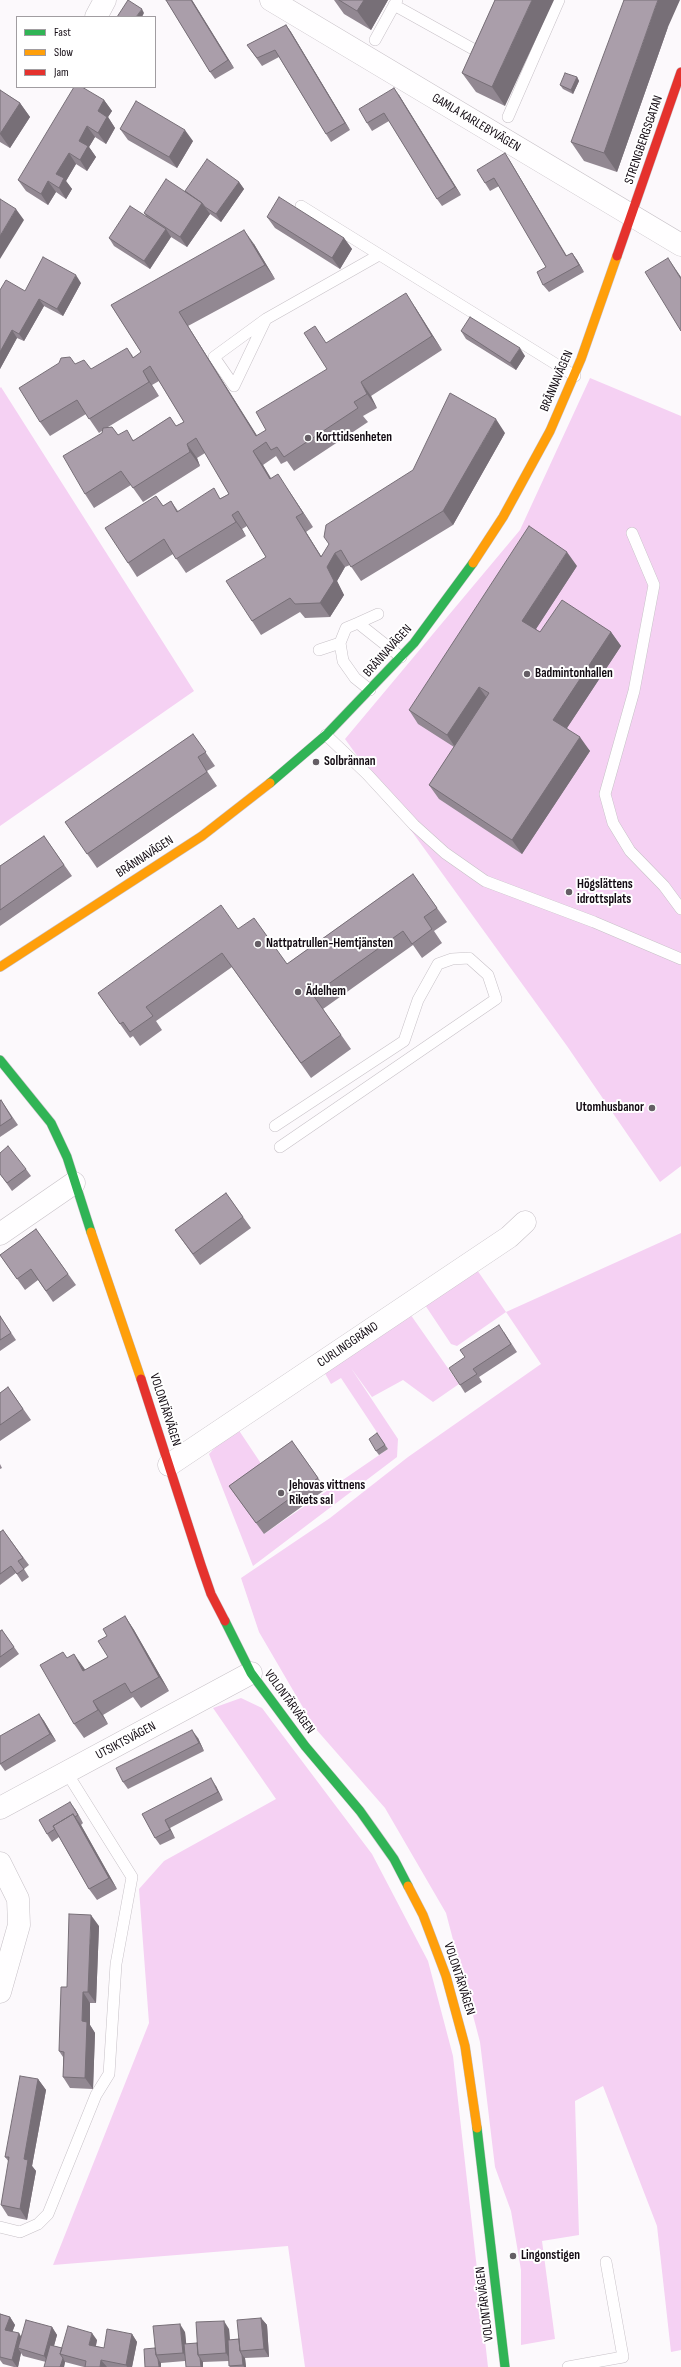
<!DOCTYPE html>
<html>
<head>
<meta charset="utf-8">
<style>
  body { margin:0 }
  #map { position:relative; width:681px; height:2367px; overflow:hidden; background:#fcf9fc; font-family:"Sofia Sans Condensed",sans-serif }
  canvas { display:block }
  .legend { position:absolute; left:16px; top:16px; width:140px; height:72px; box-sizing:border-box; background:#fff; border:1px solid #a19da1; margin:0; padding:5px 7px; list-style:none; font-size:12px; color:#130b13 }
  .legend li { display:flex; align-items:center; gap:8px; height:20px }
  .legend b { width:20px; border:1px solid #a19da1 }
</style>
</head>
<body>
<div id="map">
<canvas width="681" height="2367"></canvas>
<ul class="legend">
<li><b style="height:5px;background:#30b455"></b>Fast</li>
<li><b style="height:5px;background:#ff9f0a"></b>Slow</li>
<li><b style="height:5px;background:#e5322d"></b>Jam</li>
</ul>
</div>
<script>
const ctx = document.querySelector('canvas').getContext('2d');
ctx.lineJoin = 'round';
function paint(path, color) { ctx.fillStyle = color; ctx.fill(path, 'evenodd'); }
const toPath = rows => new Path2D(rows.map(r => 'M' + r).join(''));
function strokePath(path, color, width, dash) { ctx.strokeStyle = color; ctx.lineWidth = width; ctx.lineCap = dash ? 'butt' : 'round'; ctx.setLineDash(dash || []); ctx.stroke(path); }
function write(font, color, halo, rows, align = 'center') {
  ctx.font = font + ' "Sofia Sans Condensed",sans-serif'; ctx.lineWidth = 4; ctx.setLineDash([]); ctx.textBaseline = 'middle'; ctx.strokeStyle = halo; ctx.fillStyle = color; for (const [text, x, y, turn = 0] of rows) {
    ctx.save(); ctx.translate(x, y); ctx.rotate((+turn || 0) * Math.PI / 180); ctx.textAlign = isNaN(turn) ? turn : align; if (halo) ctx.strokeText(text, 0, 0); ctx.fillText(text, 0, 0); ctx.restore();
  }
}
paint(toPath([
  [590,378,681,416,681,1166,660,1182,567,1046,345,739,520,530],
  [1,387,194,691,0,826,0,388],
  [681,1233,681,2350,671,2352,657,2226,603,2086,575,2101,579,2235,542,2241,555,2339,521,2345,521,2270,511,2211,495,2167,480,2042,446,1913,385,1808,315,1728,259,1632,241,1578,330,1518,408,1457,541,1364,506,1312,457,1346,451,1344,423,1302,475,1267,506,1312],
  [408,1311,459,1384,433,1402,403,1380,372,1397,351,1368,398,1439,397,1457,253,1566,209,1454,224,1438,238,1429,268,1474,264,1534,388,1449,341,1378,331,1384,323,1370],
  [241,1698,262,1708,372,1854,428,1961,453,2056,488,2367,305,2367,288,2246,53,2265,149,2023,139,1889,164,1861,276,1799,213,1708]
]), '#f5d1f3');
const lane = toPath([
  [394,5,473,49],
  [375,40,397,0],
  [508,117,559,0],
  [301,206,575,376],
  [266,319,234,386,214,357,266,319,379,255],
  [632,533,654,585,634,691,605,794,613,823,630,851,664,886,681,909],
  [358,623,378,614],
  [319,650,340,643],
  [370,690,355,678,343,661,340,643,346,628,358,623,401,657],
  [326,735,367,774,414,825,445,853,485,881,594,922,681,959],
  [275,1126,404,1041,418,1000,438,964,452,959,469,958,488,975,496,999,280,1147],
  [0,2227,20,2232,38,2224,48,2214,96,2095,109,2074,116,1964,132,1877,67,1773],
  [568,2367,623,2357,606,2262]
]);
const street = toPath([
  [271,0,681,245],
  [96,17,105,0],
  [0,1234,74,1183],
  [169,1465,509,1237,525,1222],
  [0,1808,251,1673],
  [0,1863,18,1899,19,1925,0,1992]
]);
const fast = toPath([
  [270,783,326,735,414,643,473,563],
  [0,1060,51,1123,67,1157,91,1232],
  [225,1621,251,1673,305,1746,360,1811,394,1859,408,1886],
  [477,2128,505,2367]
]);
const slow = toPath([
  [473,563,503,517,550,431,581,359,617,256],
  [0,967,202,836,270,783],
  [91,1232,141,1379],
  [408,1886,423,1915,446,1976,465,2046,477,2128]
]);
const jam = toPath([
  [617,256,681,72],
  [141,1379,201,1565,211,1594,225,1621]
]);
strokePath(lane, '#c7c1c7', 12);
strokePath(street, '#c7c1c7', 23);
strokePath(fast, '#c7c1c7', 10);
strokePath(slow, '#c7c1c7', 10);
strokePath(jam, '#c7c1c7', 10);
strokePath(lane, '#fffeff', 11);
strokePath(street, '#fffeff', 22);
strokePath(fast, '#30b455', 9);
strokePath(slow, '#ff9f0a', 9);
strokePath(jam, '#e5322d', 9);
paint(toPath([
  [166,0,192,0,234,68,215,79,210,72],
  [334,0,388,0,371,30,344,14],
  [495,0,505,106,476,92,462,73],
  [286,25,291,32,350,130,331,142,326,134,279,57,262,66,247,45],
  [668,27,617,172,584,161,571,142],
  [577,77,579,81,573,94,563,89,560,85],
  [0,90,20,103,30,117,10,148,0,142],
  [399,95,461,195,442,206,437,199,389,121,372,131,367,123],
  [104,100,112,111,108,117,115,128,106,144,95,137,89,147,96,157,87,171,76,164,66,181,72,189,66,199,56,192,48,205,26,191,18,180],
  [120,129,193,141,177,168,128,140],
  [510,161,567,256,572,253,577,260,584,272,549,292,543,285,546,267,499,186,490,191,485,183],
  [239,182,244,189,221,222,210,214,187,247,171,237,150,269,114,246,109,238,146,216,144,213,185,191],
  [267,217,344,238,352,249,340,269,275,228],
  [254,244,275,279,188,326,257,436,266,430,327,369,326,343,415,307,442,350,371,396,377,408,363,416,368,422,294,471,287,461,281,464,276,456,263,465,271,478,287,488,313,527,306,532,321,556,505,433,453,525,361,581,350,565,345,567,337,581,344,595,330,617,305,618,300,612,261,635,252,621,266,557,247,526,242,529,246,536,186,573,173,554,137,577,128,563,156,496,163,506,171,501,178,511,221,498,229,494,205,453,197,458,200,466,143,502,131,485,94,508,85,494,103,430,99,433,86,414,50,436,40,422,59,363,75,364,91,369,134,357,141,352,111,305],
  [159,381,184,422,176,426,170,417,134,440,118,435,112,427,108,427,159,396,152,385],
  [81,283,63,316,44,306,24,341,17,338,0,369,0,290,25,291],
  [461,331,525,356,516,370,466,339],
  [577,566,536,629,540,632,611,632,621,646,567,728,590,751,522,854,439,799,429,785,454,747,418,724,409,710],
  [193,734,215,766,207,771,217,786,97,868,65,822],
  [44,836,72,876,0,926,0,866],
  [413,874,447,922,434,931,442,943,422,958,413,945,323,1009,351,1049,311,1078,232,967,156,1021,162,1030,140,1046,133,1036,130,1038,98,993,238,929,287,964],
  [1,1100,18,1125,0,1137,0,1101],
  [0,1153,26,1169,31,1176,12,1191,0,1174],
  [226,1193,251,1228,200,1265,175,1230],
  [36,1229,76,1285,53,1302,38,1280,25,1290,0,1255],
  [0,1316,16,1340,0,1351],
  [504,1332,517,1352,479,1377,482,1382,465,1393,460,1385],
  [8,1387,31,1420,0,1441,0,1393],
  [377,1433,388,1449,379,1455,376,1451],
  [292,1441,326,1489,264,1534,229,1486],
  [0,1464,2,1468,0,1469],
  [3,1530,29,1565,24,1569,29,1577,22,1582,16,1573,0,1585,0,1532],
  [125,1616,134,1630,169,1691,141,1708,133,1697,103,1715,108,1724,84,1738,74,1724,67,1658,84,1668,85,1670,108,1657,107,1636],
  [2,1630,19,1654,0,1668,0,1631],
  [39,1714,44,1721,56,1741,5,1771,0,1764],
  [198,1738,204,1751,128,1789,123,1782],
  [216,1786,223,1800,170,1828,175,1838,160,1845,155,1838,142,1814],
  [75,1809,83,1823,81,1825,117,1889,97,1900,89,1889,59,1837,52,1842,47,1834],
  [99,1926,96,2003,90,2003,90,2025,95,2033,93,2089,70,2088,63,2077,63,2057,59,2051,67,1987],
  [38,2079,46,2090,32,2166,36,2171,27,2220,8,2216,1,2205,9,2162,5,2157],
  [0,2314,10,2317,15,2325,12,2332,21,2337,52,2327,57,2335,54,2346,62,2348,97,2340,96,2346,104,2348,132,2334,137,2342,132,2367,84,2367,65,2362,64,2367,44,2367,46,2362,23,2356,21,2353,18,2367,14,2367,3,2364,0,2360],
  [261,2318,267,2325,269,2357,245,2358,246,2367,230,2367,229,2361,203,2362,203,2367,185,2361,161,2363,145,2367,155,2348,185,2332,186,2344,197,2343,229,2329,230,2340,239,2339]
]), '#928892');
paint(toPath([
  [191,0,192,0,234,68,228,60],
  [364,0,388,0,371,30,357,11],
  [532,0,554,0,505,106,492,87],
  [658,0,680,0,668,27,617,172,604,153,655,8],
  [142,9,144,13,142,17,136,17],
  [286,25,291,32,350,130,345,123],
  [577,77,579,81,573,94,571,90],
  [394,88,399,95,461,195,455,187],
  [104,100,112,111,108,117,115,128,106,144,98,133,98,111],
  [20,103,30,117,10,148,0,134],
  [87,126,95,137,89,147,96,157,87,171,80,160,79,141],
  [185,130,193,141,177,168,169,157],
  [69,153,76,164,66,181,72,189,66,199,59,188,56,174],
  [505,153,510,161,571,264,566,256],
  [48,181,56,192,48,205,41,194],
  [239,182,244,189,221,222,216,214],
  [202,203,210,214,187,247,180,237],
  [16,209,24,220,0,259,0,236],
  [166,229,171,237,150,269,144,261],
  [244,230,254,244,275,279,265,265],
  [344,238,352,249,340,269,332,258],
  [572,253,577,260,584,272,579,265],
  [668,258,681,277,681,279],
  [76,275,81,283,63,316,57,309],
  [406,293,415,307,442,350,432,336],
  [39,299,44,306,24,341,19,334],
  [179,312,188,326,263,445,256,436],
  [12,330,17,338,0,369,0,352],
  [127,348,137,362,159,396,149,382],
  [520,348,525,356,516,370,510,363],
  [361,382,371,396,377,408,367,394],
  [496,419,505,433,453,525,443,511],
  [187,444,197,458,200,466,190,452],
  [253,451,263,465,279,493,270,479],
  [278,474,287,488,313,527,303,513],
  [232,515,242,529,246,536,236,522],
  [296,517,306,532,327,566,335,553,345,567,337,581,344,595,330,617,320,603,321,557],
  [567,552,577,566,532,635,522,621],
  [611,632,621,646,563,734,553,720],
  [479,687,489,701,457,750,447,735],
  [580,737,590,751,522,854,512,840],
  [125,1616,134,1630,169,1691,159,1677],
  [74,1654,84,1668,93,1685,83,1671],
  [93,1701,103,1715,108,1724,98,1710],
  [39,1714,44,1721,56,1741,50,1734],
  [192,1730,198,1738,204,1751,199,1743],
  [211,1778,216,1786,223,1800,218,1792],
  [70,1802,75,1809,83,1823,78,1815],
  [73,1814,81,1825,117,1889,109,1878],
  [165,1820,170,1828,175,1838,170,1830],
  [91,1915,99,1926,96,2003,88,1992],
  [83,1992,90,2003,90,2025,95,2033,93,2089,85,2078,82,2021],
  [38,2079,46,2090,32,2166,36,2171,27,2220,20,2209,24,2159],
  [10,2317,15,2325,10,2338,5,2330],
  [261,2318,267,2325,269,2357,264,2349],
  [224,2321,229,2329,231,2361,226,2353],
  [180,2324,185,2332,188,2360,183,2353],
  [52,2327,57,2335,49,2363,44,2356],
  [19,2333,24,2341,18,2348,21,2353,18,2367,17,2367,12,2360],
  [92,2333,97,2340,94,2353,89,2345],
  [132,2334,137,2342,132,2367,127,2367,126,2365],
  [242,2355,245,2358,246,2367,244,2367,243,2365],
  [63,2358,65,2362,64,2367,60,2367],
  [200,2358,203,2362,203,2367,201,2367],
  [158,2359,161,2363,161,2367,159,2367],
  [101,2360,107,2367,100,2367]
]), '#776f77');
const building = toPath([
  [128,0,142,9,136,17,117,17,128,0],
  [166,0,191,0,228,60,210,72,166,0],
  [339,0,364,0,357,11,339,0],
  [495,0,532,0,492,87,462,73,495,0],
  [624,0,658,0,655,8,604,153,571,142,624,0],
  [286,25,345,123,326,134,275,50,257,58,247,45,286,25],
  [565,73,577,77,571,90,560,85,565,73],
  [74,87,82,87,104,100,98,111,107,117,98,133,87,126,79,141,88,146,80,160,69,153,56,174,64,178,59,188,48,181,41,194,18,180,74,87],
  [394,88,455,187,437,199,384,113,367,123,359,109,394,88],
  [0,90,20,103,0,134,0,90],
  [136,101,185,130,169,157,120,129,136,101],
  [505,153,566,256,572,253,579,265,543,285,537,272,546,267,494,178,485,183,477,170,505,153],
  [207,159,239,182,216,214,205,207,202,203,185,191,207,159],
  [166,179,202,203,180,237,144,213,166,179],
  [279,197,344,238,332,258,267,217,279,197],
  [0,199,16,209,0,236,0,199],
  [130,206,166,229,144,261,109,238,130,206],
  [244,230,265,265,179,312,256,436,266,430,256,412,327,369,304,333,315,326,326,343,406,293,432,336,361,382,367,394,354,402,358,408,284,457,277,447,271,450,266,442,253,451,270,479,278,474,303,513,296,517,321,557,329,544,324,537,326,525,413,470,450,393,496,419,443,511,351,567,341,550,335,553,327,567,334,581,320,603,295,604,290,598,252,621,226,581,266,557,238,511,232,515,236,522,176,559,164,539,128,563,105,528,156,496,163,506,171,501,177,512,214,488,220,499,229,494,196,438,187,444,190,452,133,488,121,471,85,494,63,456,102,433,103,428,112,427,118,435,127,430,133,441,170,417,176,426,184,422,150,366,143,371,149,382,89,419,77,400,40,422,19,388,59,363,61,358,70,357,75,364,84,360,91,369,127,348,133,358,141,352,111,305,244,230],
  [43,257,76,275,57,309,39,299,19,334,12,330,0,352,0,290,6,280,25,291,43,257],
  [668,258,681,279,681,331,645,272,668,258],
  [470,317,520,348,510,363,461,331,470,317],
  [529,526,567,552,522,621,540,632,562,600,611,632,553,720,580,737,512,840,429,785,489,693,479,687,447,735,409,710,529,526],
  [193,734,206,752,198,757,207,772,87,854,65,822,193,734],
  [44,836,64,865,0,910,0,866,44,836],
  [413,874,437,908,424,917,432,929,412,944,403,931,313,995,341,1035,301,1063,222,953,146,1007,153,1016,130,1032,123,1022,120,1024,98,993,221,905,238,929,254,918,287,964,413,874],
  [1,1100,12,1118,0,1126,0,1101,1,1100],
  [8,1146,26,1169,7,1183,0,1174,0,1153,8,1146],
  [226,1193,243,1217,193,1254,175,1230,226,1193],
  [36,1229,68,1274,46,1291,31,1269,17,1279,0,1255,36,1229],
  [0,1316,11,1333,0,1340,0,1316],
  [499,1325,511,1344,473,1369,477,1374,460,1385,449,1368,465,1357,460,1350,499,1325],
  [8,1387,23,1409,0,1425,0,1393,8,1387],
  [377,1433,385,1445,376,1451,369,1439,377,1433],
  [292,1441,318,1478,256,1523,229,1486,292,1441],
  [3,1530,23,1558,18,1561,24,1569,17,1574,11,1566,0,1574,0,1532,3,1530],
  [125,1616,159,1677,131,1693,125,1683,93,1701,98,1710,74,1724,40,1665,63,1652,67,1658,74,1654,83,1671,108,1657,98,1641,107,1636,103,1629,125,1616],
  [2,1630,14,1647,0,1657,0,1631,2,1630],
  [39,1714,50,1734,0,1764,0,1736,39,1714],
  [192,1730,199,1743,123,1782,116,1768,192,1730],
  [211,1778,218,1792,165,1820,170,1830,155,1838,142,1814,211,1778],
  [70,1802,78,1815,75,1817,73,1814,53,1826,55,1829,47,1834,39,1820,70,1802],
  [73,1814,109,1878,89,1889,53,1826,73,1814],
  [69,1914,91,1915,88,1992,83,1992,82,2021,87,2022,85,2078,63,2077,64,2052,59,2051,61,1987,67,1987,69,1914],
  [20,2076,38,2079,24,2159,28,2160,20,2209,1,2205,9,2157,5,2157,20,2076],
  [0,2314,10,2317,5,2330,19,2333,12,2360,0,2357,0,2314],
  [261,2318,264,2349,240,2351,237,2320,261,2318],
  [26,2320,52,2327,44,2356,18,2348,26,2320],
  [224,2321,226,2353,198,2355,196,2322,224,2321],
  [180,2324,183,2353,156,2355,153,2326,180,2324],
  [68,2326,92,2333,89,2345,104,2348,107,2329,132,2334,126,2365,101,2360,100,2367,85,2367,86,2361,60,2354,68,2326],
  [239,2339,240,2351,242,2355,243,2365,229,2366,228,2340,239,2339],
  [197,2343,198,2355,200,2358,201,2367,186,2367,184,2344,197,2343],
  [50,2345,62,2348,60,2354,63,2358,60,2367,44,2367,50,2345],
  [155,2348,156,2355,158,2359,159,2367,145,2367,144,2349,155,2348]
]);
paint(building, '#aa9eaa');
strokePath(building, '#776f77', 1);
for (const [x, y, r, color] of [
  [308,438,4,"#655e65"],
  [527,674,4,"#655e65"],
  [316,762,4,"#655e65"],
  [569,892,4,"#655e65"],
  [258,944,4,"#655e65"],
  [298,992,4,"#655e65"],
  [652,1108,4,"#655e65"],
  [281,1493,4,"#655e65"],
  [513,2256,4,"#655e65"]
]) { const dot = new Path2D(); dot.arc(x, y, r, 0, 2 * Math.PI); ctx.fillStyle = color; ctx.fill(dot); strokePath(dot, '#fff', 1.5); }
write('13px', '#130b13', '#fff', [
  ["GAMLA KARLEBYVÄGEN",476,123,31],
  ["STRENGBERGSGATAN",644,140,-71],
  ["BRÄNNAVÄGEN",557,381,-67],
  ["BRÄNNAVÄGEN",388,651,-48],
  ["BRÄNNAVÄGEN",145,857,-33],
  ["CURLINGGRÄND",348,1345,-34],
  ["VOLONTÄRVÄGEN",165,1410,72],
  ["VOLONTÄRVÄGEN",289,1702,54],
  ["UTSIKTSVÄGEN",126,1741,-28],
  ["VOLONTÄRVÄGEN",459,1979,72],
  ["VOLONTÄRVÄGEN",485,2304,-97]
]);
write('bold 13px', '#130b13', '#fff', [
  ["Korttidsenheten",316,438],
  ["Badmintonhallen",535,674],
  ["Solbrännan",324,762],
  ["Högslättens",577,885],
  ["idrottsplats",577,900],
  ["Nattpatrullen-Hemtjänsten",266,944],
  ["Ädelhem",306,992],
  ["Utomhusbanor",644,1108,"right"],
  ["Jehovas vittnens",289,1486],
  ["Rikets sal",289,1501],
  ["Lingonstigen",521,2256]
], 'left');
</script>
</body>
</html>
